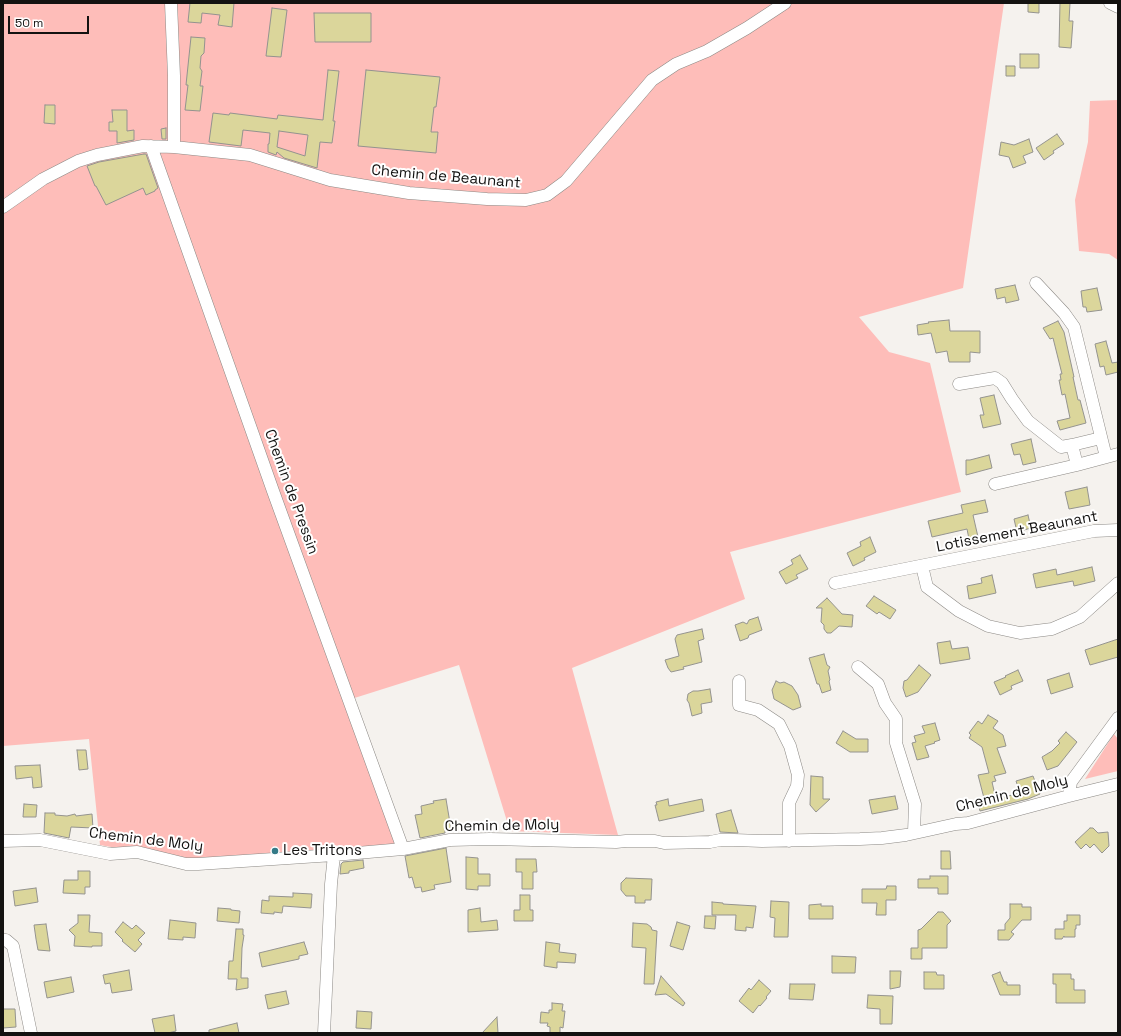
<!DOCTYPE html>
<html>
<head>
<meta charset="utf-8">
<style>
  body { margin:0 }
  #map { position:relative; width:1121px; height:1036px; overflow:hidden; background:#f5f2ee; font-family:"Space Grotesk",sans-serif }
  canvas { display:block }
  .frame { position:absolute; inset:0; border:4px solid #131211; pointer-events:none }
  .scale { position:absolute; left:8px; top:16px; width:81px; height:18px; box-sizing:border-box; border:2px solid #131211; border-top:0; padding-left:5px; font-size:12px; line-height:14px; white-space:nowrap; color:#131211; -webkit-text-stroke:3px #fff; paint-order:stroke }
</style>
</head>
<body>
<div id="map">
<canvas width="1121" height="1036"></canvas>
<div class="frame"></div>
<div class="scale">50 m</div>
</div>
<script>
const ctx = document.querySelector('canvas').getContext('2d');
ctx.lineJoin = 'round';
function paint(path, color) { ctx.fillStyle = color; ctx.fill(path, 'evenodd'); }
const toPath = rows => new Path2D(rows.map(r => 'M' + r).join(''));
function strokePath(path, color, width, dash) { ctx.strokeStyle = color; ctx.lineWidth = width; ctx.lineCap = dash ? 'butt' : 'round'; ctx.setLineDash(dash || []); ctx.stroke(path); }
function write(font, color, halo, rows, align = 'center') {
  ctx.font = font + ' "Space Grotesk",sans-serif'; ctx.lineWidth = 4; ctx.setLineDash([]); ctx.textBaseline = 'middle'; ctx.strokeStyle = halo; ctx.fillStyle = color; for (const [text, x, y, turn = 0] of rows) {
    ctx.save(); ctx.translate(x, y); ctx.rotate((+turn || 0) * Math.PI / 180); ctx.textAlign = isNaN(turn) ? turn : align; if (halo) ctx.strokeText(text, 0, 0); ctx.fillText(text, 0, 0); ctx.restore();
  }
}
paint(toPath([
  [3,3,1004,3,963,288,859,317,889,352,930,363,961,492,730,552,745,599,572,668,618,835,510,831,459,665,345,701,396,845,184,860,100,845,89,739,3,746],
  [1118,100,1118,260,1109,254,1079,251,1075,200,1088,142,1090,101],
  [1114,734,1118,739,1118,771,1085,779]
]), '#febdb9');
const building = toPath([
  [190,3,234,3,232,27,218,25,220,15,202,13,201,23,188,22,190,3],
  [1028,3,1039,3,1039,13,1028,12,1028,3],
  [1060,3,1070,3,1069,21,1073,21,1071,48,1059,47,1060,3],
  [272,8,287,10,281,57,266,56,272,8],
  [314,13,371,13,371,42,315,42,314,13],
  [191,37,205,38,204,53,201,56,200,68,202,71,200,86,203,86,200,111,185,110,188,85,186,85,191,37],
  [1020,54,1039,54,1039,68,1020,68,1020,54],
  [1006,66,1015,66,1015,76,1006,76,1006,66],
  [328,70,339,71,333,121,335,121,332,143,320,142,317,168,284,158,277,152,276,155,268,152,268,144,269,144,270,133,243,130,241,146,209,142,213,113,229,115,230,113,277,119,278,115,323,120,328,70],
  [279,131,308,135,305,156,277,147,279,131],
  [366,70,440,77,436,107,434,107,431,132,438,132,436,153,358,146,366,70],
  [45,105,55,105,55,124,44,123,45,105],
  [112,110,127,110,127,131,134,130,134,140,117,143,117,131,109,131,109,122,113,122,112,110],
  [166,128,166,139,162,139,161,129,166,128],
  [1057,134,1064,144,1053,151,1054,153,1044,160,1036,148,1057,134],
  [1029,139,1033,152,1023,156,1026,163,1013,168,1009,157,999,155,1001,142,1014,145,1029,139],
  [144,154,146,154,158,188,155,190,155,191,146,195,143,188,106,205,96,186,95,186,87,166,99,162,144,154],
  [1015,285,1019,300,1006,303,1005,297,997,299,995,289,1015,285],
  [1097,288,1102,310,1087,312,1086,307,1083,307,1081,291,1097,288],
  [949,320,950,331,980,331,980,353,970,352,970,362,949,362,947,351,936,353,931,333,918,335,917,325,929,323,928,322,949,320],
  [1058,321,1064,332,1074,377,1073,377,1078,400,1080,400,1086,423,1060,430,1057,421,1070,418,1065,394,1062,395,1059,380,1061,380,1060,374,1062,374,1053,338,1050,339,1043,328,1058,321],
  [1106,341,1112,363,1118,362,1118,372,1106,375,1104,366,1100,367,1095,344,1106,341],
  [994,395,1001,424,983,428,980,415,984,415,980,398,994,395],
  [1031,439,1036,462,1023,465,1020,454,1014,455,1011,444,1031,439],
  [989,455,992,468,966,475,966,460,970,460,989,455],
  [1087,487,1090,505,1069,509,1065,492,1087,487],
  [985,500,988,512,973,515,978,537,969,539,967,529,932,537,928,521,963,513,961,505,985,500],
  [1028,515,1031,528,1017,532,1014,519,1028,515],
  [870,537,876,552,864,558,865,560,853,566,847,553,861,546,860,542,870,537],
  [800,555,808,569,796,575,798,578,786,584,779,572,793,564,791,560,800,555],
  [1092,567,1095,581,1074,586,1073,581,1036,588,1033,574,1056,569,1057,575,1092,567],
  [992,575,996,593,969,599,967,586,982,583,981,578,992,575],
  [874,596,896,610,890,619,879,612,877,614,866,606,874,596],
  [827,598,842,614,853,615,852,627,839,626,831,633,827,633,824,629,824,625,821,622,822,608,816,608,827,598],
  [758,617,762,630,749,635,748,638,740,641,735,625,743,622,747,624,749,620,758,617],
  [702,629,704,639,698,641,702,662,683,667,684,669,671,672,668,668,665,660,679,656,675,639,677,635,702,629],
  [1118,639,1118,657,1090,665,1085,650,1118,639],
  [950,641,952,649,968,647,970,659,940,664,937,643,950,641],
  [824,654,827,665,830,667,828,671,830,680,829,681,831,690,822,693,819,684,817,684,809,658,824,654],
  [919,665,931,675,918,692,906,697,903,688,904,681,907,680,919,665],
  [1018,670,1023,681,1011,686,1012,689,1000,695,994,682,1006,677,1005,676,1018,670],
  [1069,673,1073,687,1051,694,1047,680,1069,673],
  [776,681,780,683,784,682,792,686,798,695,801,707,793,710,774,699,772,690,776,681],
  [710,689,712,702,701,704,702,713,692,716,689,703,687,700,688,694,693,691,698,691,710,689],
  [988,715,998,721,993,728,1003,735,1006,746,997,748,1006,773,994,776,996,781,992,782,996,799,1020,793,1016,781,1033,776,1040,794,1028,799,980,811,978,803,985,802,978,775,989,773,982,747,969,738,971,735,969,733,978,721,982,724,988,715],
  [935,723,940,740,934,742,935,743,925,746,929,757,917,760,912,743,916,742,914,736,925,733,922,726,935,723],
  [843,731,856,739,868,739,868,752,850,752,836,743,843,731],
  [1066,732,1077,742,1058,766,1047,770,1042,757,1052,751,1060,743,1058,741,1066,732],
  [77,750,86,750,88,769,79,770,77,750],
  [40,765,42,787,33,788,32,777,16,779,15,766,40,765],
  [811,776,823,777,823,799,830,799,816,812,810,805,811,776],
  [895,796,898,809,872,814,869,800,895,796],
  [446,799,451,829,445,830,445,833,420,838,415,815,422,814,421,806,434,803,433,801,446,799],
  [668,799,669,806,702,799,704,811,659,821,655,805,657,805,656,802,668,799],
  [24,804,37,805,36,817,23,817,24,804],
  [731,810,738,833,720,832,716,814,731,810],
  [45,813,55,813,55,815,67,816,75,814,76,816,92,814,93,828,71,827,69,838,44,833,45,813],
  [1090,828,1093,828,1098,833,1108,832,1109,846,1102,853,1094,844,1090,848,1086,844,1081,849,1075,842,1090,828],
  [446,848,451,882,434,885,435,889,422,892,421,887,415,888,412,877,409,878,405,856,446,848],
  [941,851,950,851,951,869,941,869,941,851],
  [466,857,478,858,478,874,490,874,490,886,478,886,478,890,466,889,466,857],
  [516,859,536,859,537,872,533,872,533,889,522,889,522,872,516,872,516,859],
  [363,860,364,868,349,871,349,873,340,874,341,864,343,862,363,860],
  [78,871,90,871,90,887,85,887,85,894,63,893,64,880,78,880,78,871],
  [930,876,948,876,948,894,938,894,938,888,918,888,918,879,930,879,930,876],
  [626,878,652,879,651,900,645,900,645,903,635,903,635,896,626,896,621,890,621,883,626,878],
  [887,886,896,886,896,900,886,900,886,915,876,915,877,903,862,903,862,889,886,889,887,886],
  [36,888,38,902,15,906,13,891,36,888],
  [293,893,312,894,311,908,283,906,282,913,274,912,274,914,261,913,262,900,269,901,269,896,293,897,293,893],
  [520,895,530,895,530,910,533,910,533,921,514,921,514,910,520,910,520,895],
  [771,901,789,902,788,937,774,937,775,918,770,917,771,901],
  [712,902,723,903,723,904,756,906,753,928,746,927,746,931,735,930,736,915,712,915,712,902],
  [821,904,821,906,833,906,833,919,809,919,809,905,821,904],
  [1010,904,1022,904,1022,907,1031,907,1031,920,1022,920,1011,932,1014,934,1009,940,998,940,998,930,1005,930,1005,924,1010,918,1010,904],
  [218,908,231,909,231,910,240,911,239,923,217,921,218,908],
  [480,908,481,922,497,920,498,930,468,932,468,910,480,908],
  [938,912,943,912,951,921,947,925,947,948,922,948,922,959,911,959,911,948,918,948,918,930,921,929,938,912],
  [78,915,90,915,89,932,102,933,102,946,92,946,92,947,74,946,75,936,69,930,78,923,78,915],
  [1067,915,1080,915,1080,925,1076,925,1076,929,1075,929,1075,937,1064,937,1064,936,1062,939,1055,939,1055,929,1064,929,1064,921,1067,921,1067,915],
  [705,916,716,916,715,929,704,928,705,916],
  [170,920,196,923,195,938,183,937,183,940,168,939,170,920],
  [123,922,132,929,136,925,145,933,138,940,142,944,135,952,122,941,123,940,115,932,123,922],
  [677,922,690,926,683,950,670,946,677,922],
  [633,923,647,924,651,927,652,930,657,931,654,984,644,984,646,948,632,947,633,923],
  [46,924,50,951,38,950,36,939,34,925,46,924],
  [236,929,243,929,243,935,244,935,242,948,241,978,248,978,248,988,236,990,237,979,228,979,229,961,233,961,236,929],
  [304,942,308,954,299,956,299,959,262,967,259,953,304,942],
  [546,942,560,944,559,952,576,954,575,963,557,962,557,968,544,966,546,942],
  [832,956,856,957,855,973,832,973,832,956],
  [129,970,132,990,112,993,110,983,105,984,103,975,129,970],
  [890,971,901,971,900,987,890,989,890,971],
  [924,972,936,972,937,975,944,975,944,989,924,989,924,972],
  [1000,972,1004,982,1007,982,1007,985,1020,985,1020,995,1000,995,992,975,1000,972],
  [1053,974,1071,974,1071,979,1074,979,1074,990,1085,990,1085,1003,1056,1003,1056,984,1053,984,1053,974],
  [661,976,685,1003,683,1006,666,994,655,995,661,976],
  [71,977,74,992,47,998,44,982,71,977],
  [759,980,771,991,766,997,767,998,760,1006,759,1005,753,1013,739,1001,749,988,751,990,759,980],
  [790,984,815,984,813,1000,789,999,790,984],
  [286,991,289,1004,268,1009,265,995,286,991],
  [868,995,893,996,892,1024,880,1024,880,1009,867,1008,868,995],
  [552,1003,563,1004,562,1011,565,1011,563,1028,560,1027,560,1033,550,1033,550,1027,547,1026,548,1023,540,1023,541,1012,549,1013,549,1010,552,1010,552,1003],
  [3,1009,15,1009,16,1027,3,1028,3,1009],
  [357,1011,372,1012,371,1029,356,1028,357,1011],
  [174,1015,176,1031,168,1033,155,1033,152,1019,174,1015],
  [497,1017,498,1033,482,1033,497,1017],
  [237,1023,239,1033,209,1033,209,1030,237,1023]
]);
paint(building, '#dbd69b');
strokePath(building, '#94938f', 1);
const minor = toPath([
  [171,3,174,76,174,147],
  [1110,3,1118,7],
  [151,146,273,491,403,849],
  [3,207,43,179,78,161,97,155,143,146,174,147,250,155,330,180,409,193,487,199,526,200,547,195,566,181,652,80,676,64,707,51,747,28,785,3],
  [1036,283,1064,313,1074,327,1106,457],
  [959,384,995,378,1002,383,1012,399,1028,421,1061,447,1072,445],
  [1077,465,1072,445,1101,438],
  [995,484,1077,465,1118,454],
  [922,566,927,587,959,611,988,626,1020,633,1052,629,1080,617,1118,583],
  [835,583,1094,531,1118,530],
  [858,667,878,684,885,703,896,719,896,743,915,804,914,832],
  [739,681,739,705,758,710,779,724,790,746,798,775,797,786,789,803,789,841],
  [1069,796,1071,782,1118,718],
  [3,841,40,840,110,854,137,852,186,864,198,864,334,855,403,849,450,840,490,839,616,842,626,841,655,841,664,843,710,842,720,840,734,840,762,841,860,839,882,838,906,835,956,824,968,823,1069,796,1118,784],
  [3,940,6,940,13,946,31,1033],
  [324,1033,331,884,334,855]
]);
strokePath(minor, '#8c8985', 13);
strokePath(minor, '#fff', 12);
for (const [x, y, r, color] of [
  [275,851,4,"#347a87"]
]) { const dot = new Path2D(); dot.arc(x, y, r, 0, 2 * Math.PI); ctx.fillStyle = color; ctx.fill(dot); strokePath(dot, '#fff', 1.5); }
write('15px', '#131211', '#fff', [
  ["Chemin de Beaunant",446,177,5],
  ["Chemin de Pressin",291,492,70],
  ["Lotissement Beaunant",1017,532,-11],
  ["Chemin de Moly",1012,794,-14],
  ["Chemin de Moly",502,826,-1],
  ["Chemin de Moly",146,840,7]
]);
write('15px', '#131211', '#fff', [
  ["Les Tritons",283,851]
], 'left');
</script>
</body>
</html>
